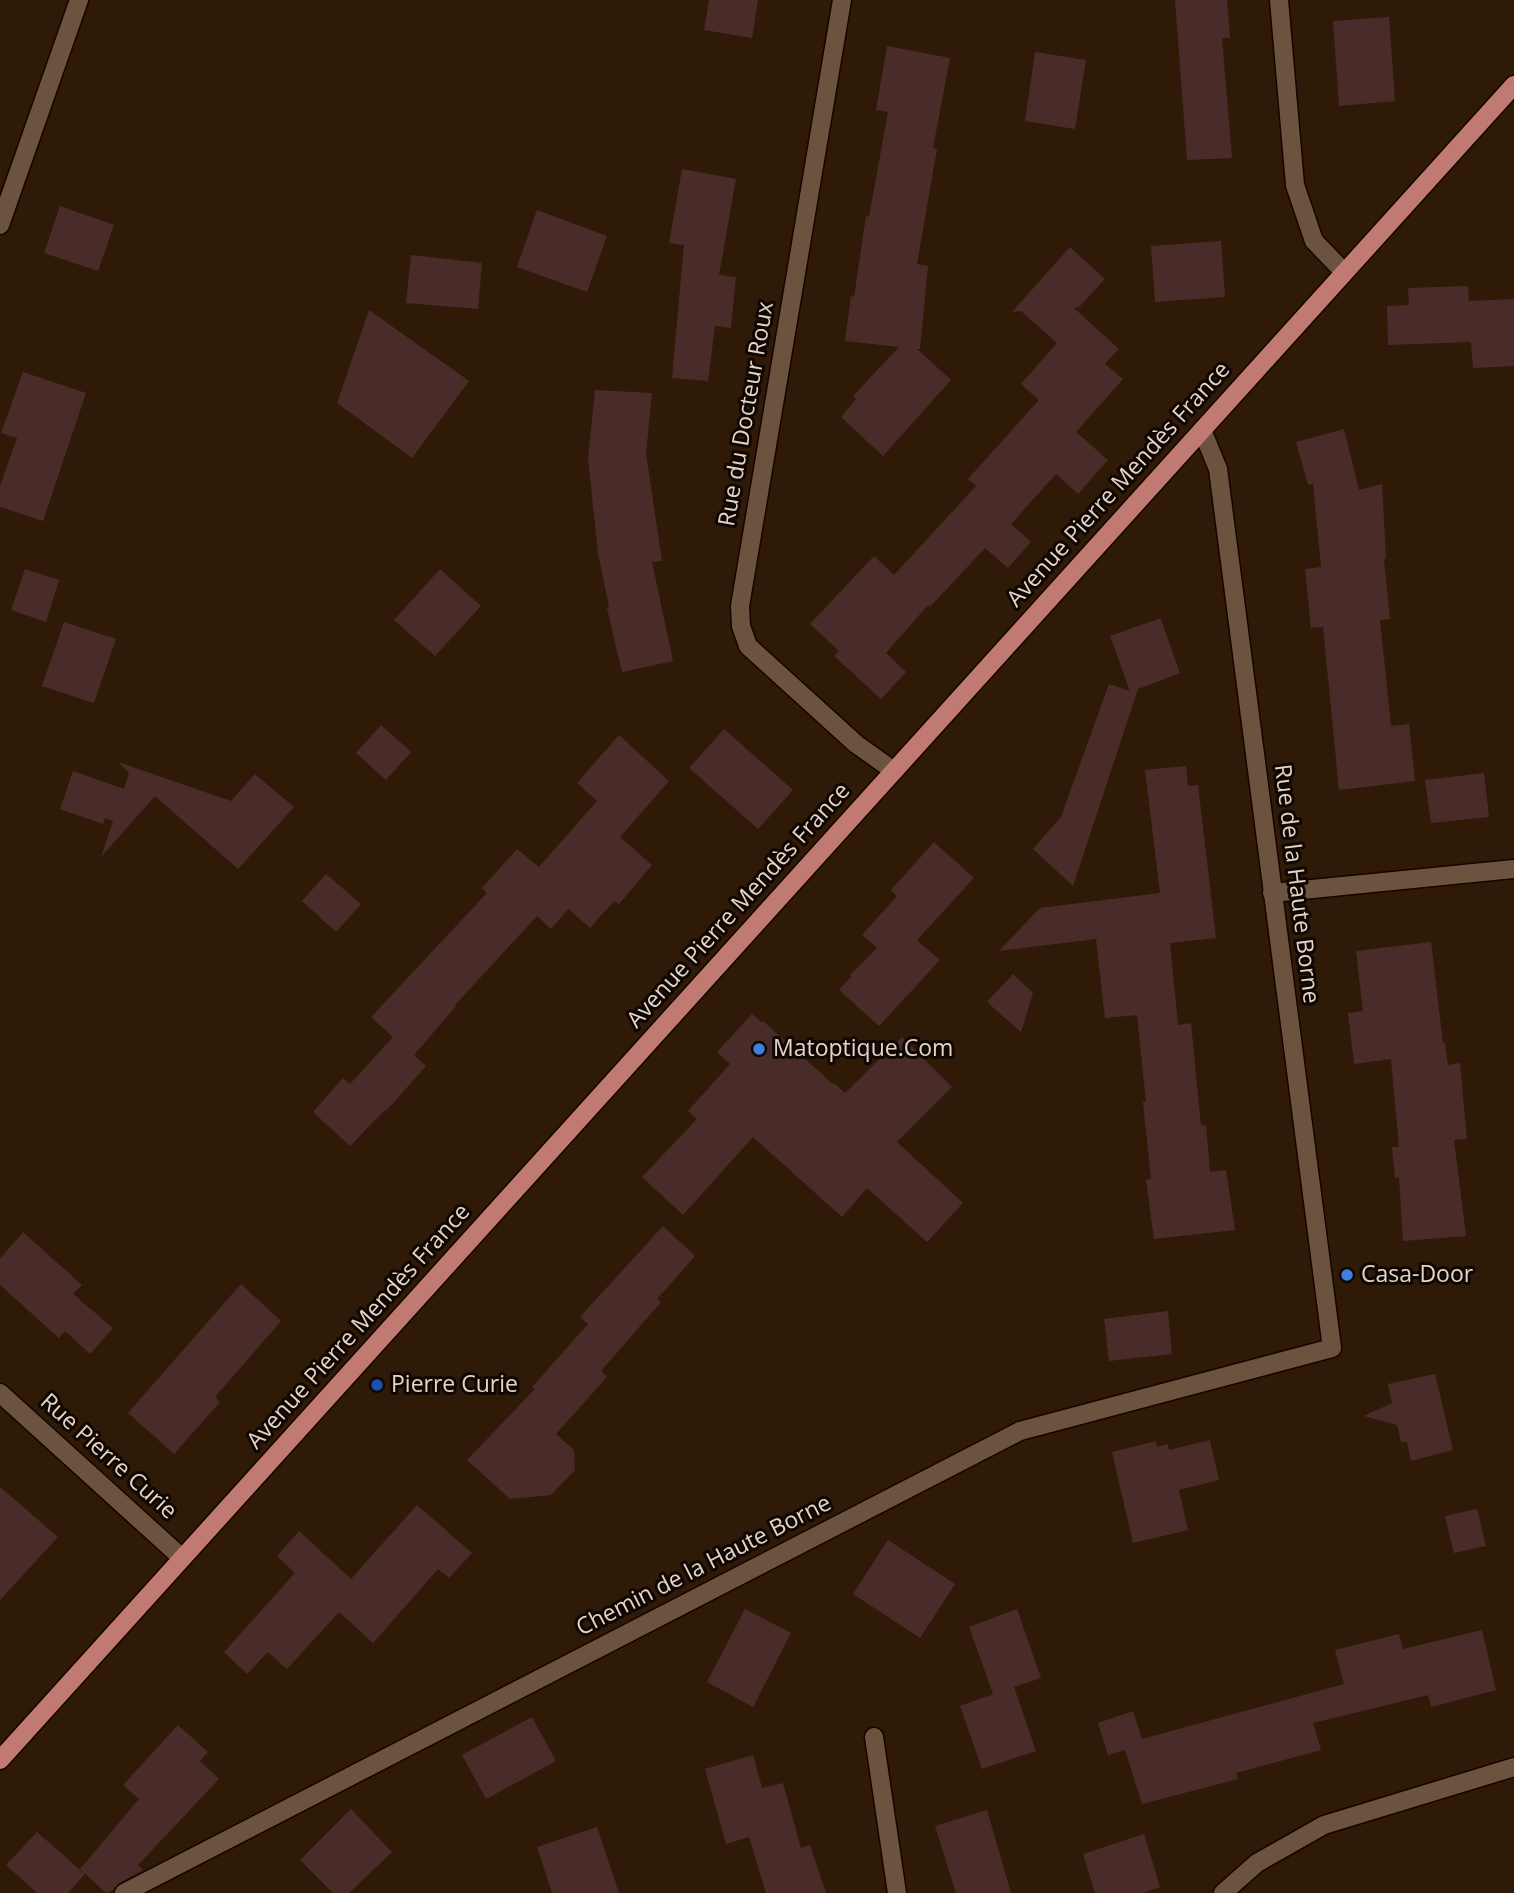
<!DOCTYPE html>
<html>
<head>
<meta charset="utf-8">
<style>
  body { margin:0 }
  canvas { display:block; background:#2f1907 }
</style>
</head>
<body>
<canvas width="1514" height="1893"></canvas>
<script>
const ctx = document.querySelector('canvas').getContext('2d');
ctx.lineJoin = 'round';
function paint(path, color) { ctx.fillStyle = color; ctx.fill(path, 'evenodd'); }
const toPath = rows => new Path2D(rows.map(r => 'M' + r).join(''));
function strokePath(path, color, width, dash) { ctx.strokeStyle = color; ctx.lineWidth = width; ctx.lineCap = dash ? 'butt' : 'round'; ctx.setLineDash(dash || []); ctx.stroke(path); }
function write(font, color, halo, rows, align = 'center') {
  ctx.font = font + ' "Open Sans",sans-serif'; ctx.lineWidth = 6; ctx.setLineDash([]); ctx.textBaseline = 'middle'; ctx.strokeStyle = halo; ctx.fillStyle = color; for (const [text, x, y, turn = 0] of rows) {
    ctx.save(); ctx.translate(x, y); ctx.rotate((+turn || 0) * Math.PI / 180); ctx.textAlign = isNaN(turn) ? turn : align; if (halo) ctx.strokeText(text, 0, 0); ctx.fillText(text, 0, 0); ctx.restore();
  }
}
paint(toPath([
  [709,0,758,0,752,38,704,30],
  [1175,0,1227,0,1230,38,1222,38,1232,158,1187,160],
  [1389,17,1395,101,1339,106,1333,21],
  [887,46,950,58,933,148,937,149,917,264,928,266,920,349,917,349,951,380,883,456,841,417,856,399,853,396,899,347,845,341,851,296,854,297,866,216,869,217,888,112,876,110],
  [1035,52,1086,60,1075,129,1025,121],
  [682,169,736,179,719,275,736,277,731,328,715,326,708,381,672,378,684,245,669,243],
  [60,206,114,225,98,271,44,253],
  [537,210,607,236,587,292,517,267],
  [1221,241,1225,297,1155,302,1151,246],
  [1070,247,1105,279,1079,307,1074,308,1119,349,1105,364,1123,379,1076,432,1108,460,1078,494,1056,474,1011,524,1031,542,1008,568,985,548,930,607,928,605,886,653,906,672,881,699,834,656,839,651,810,624,874,556,894,575,976,486,968,479,1039,400,1021,384,1057,343,1021,311,1012,312],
  [411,255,482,263,478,309,406,303],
  [1468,286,1469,301,1514,299,1514,366,1473,368,1471,342,1388,345,1387,306,1409,305,1408,288],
  [369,310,469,381,412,458,337,403],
  [23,372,86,393,43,521,0,507,0,486,17,438,1,433],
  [595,390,652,393,646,453,662,561,652,562,673,661,622,672,607,608,609,607,598,553,588,458],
  [1344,429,1359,490,1382,484,1386,559,1384,559,1390,619,1380,620,1391,726,1409,724,1415,781,1339,790,1323,627,1311,628,1305,569,1321,567,1313,484,1308,485,1296,442],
  [25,569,59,580,46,622,11,610],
  [440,569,481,606,435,656,394,620],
  [1161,618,1161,620,1180,673,1138,689,1073,886,1033,849,1061,817,1109,684,1130,691,1110,636],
  [64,622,116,639,94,703,42,686],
  [381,725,411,752,386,780,356,753],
  [724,729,793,790,758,829,689,768],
  [619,735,669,781,620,837,652,865,619,904,614,901,590,928,568,909,551,929,537,916,455,1005,456,1006,414,1055,426,1066,386,1111,385,1110,350,1146,313,1112,343,1078,350,1084,393,1037,371,1017,487,893,482,888,517,849,539,867,597,801,577,783],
  [118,762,231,801,255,774,294,807,238,869,155,796,101,857,113,821,105,818,103,824,60,809,73,771,124,789,129,773],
  [1186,766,1188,786,1198,785,1216,938,1170,943,1178,1025,1191,1023,1201,1126,1206,1125,1210,1172,1226,1170,1235,1230,1154,1239,1146,1180,1151,1179,1143,1102,1146,1102,1137,1015,1105,1018,1096,939,999,951,1040,908,1160,893,1145,770],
  [1484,773,1489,817,1431,823,1425,780],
  [934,842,974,878,917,940,940,960,879,1026,839,990,852,976,850,975,877,948,862,935,897,896,891,890],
  [326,874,361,904,336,932,302,901],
  [1431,942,1443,1043,1445,1043,1448,1065,1460,1063,1467,1139,1454,1140,1466,1236,1403,1241,1399,1177,1395,1178,1392,1147,1399,1147,1391,1059,1354,1064,1348,1013,1363,1011,1356,951],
  [1013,974,1033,993,1021,1032,987,1002],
  [752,1014,762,1023,763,1021,833,1084,834,1083,845,1093,902,1037,952,1087,897,1142,963,1203,927,1242,867,1188,842,1217,753,1137,683,1215,642,1177,697,1119,688,1111,730,1064,717,1052],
  [663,1226,695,1256,657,1299,661,1302,601,1371,607,1377,556,1434,574,1450,575,1470,551,1495,510,1499,467,1460,535,1389,532,1387,588,1324,580,1317],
  [23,1232,82,1285,73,1294,113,1328,90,1354,65,1331,59,1338,0,1285,0,1259],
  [241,1284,281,1321,215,1397,220,1402,174,1454,128,1413],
  [1168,1311,1172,1354,1109,1361,1104,1319],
  [1435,1374,1453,1450,1411,1461,1407,1442,1401,1442,1397,1425,1364,1416,1392,1403,1388,1384],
  [1210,1440,1219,1480,1179,1490,1188,1530,1133,1543,1112,1452,1156,1441,1157,1447,1168,1444,1169,1450],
  [0,1487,58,1537,0,1600],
  [417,1505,472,1553,449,1578,438,1569,373,1643,339,1612,287,1669,268,1652,247,1674,224,1652,295,1573,277,1556,299,1531,351,1579],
  [1477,1509,1486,1546,1454,1553,1445,1516],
  [888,1540,955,1584,920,1638,853,1594],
  [745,1609,791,1633,753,1707,707,1682],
  [1017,1609,1041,1678,1014,1687,1036,1751,982,1769,960,1706,1010,1688,993,1694,969,1627],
  [1482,1630,1496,1690,1431,1707,1428,1695,1313,1723,1321,1750,1236,1773,1238,1779,1142,1804,1125,1750,1108,1755,1098,1723,1133,1711,1142,1739,1344,1684,1335,1650,1399,1634,1403,1649],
  [532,1717,556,1761,486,1799,462,1755],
  [178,1725,208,1752,200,1761,219,1779,138,1865,143,1870,119,1883,113,1890,106,1893,80,1869,139,1799,123,1785],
  [753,1755,762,1788,783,1783,801,1848,810,1845,826,1893,766,1893,749,1837,726,1844,705,1769],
  [351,1809,392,1852,349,1893,333,1893,300,1860],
  [987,1810,1011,1893,956,1893,935,1826],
  [597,1827,619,1893,552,1893,537,1847],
  [37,1832,85,1874,68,1893,37,1893,6,1865],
  [1144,1834,1160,1887,1143,1893,1095,1893,1083,1854]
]), '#492c29');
const minor = toPath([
  [842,0,740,606,741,626,748,646,856,744,894,771],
  [1279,0,1295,185,1314,241,1344,272],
  [0,225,79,0],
  [1272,893,1514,869],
  [0,1393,182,1558],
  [874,1737,897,1893],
  [124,1893,1020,1431,1332,1348,1218,469,1202,430],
  [1223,1893,1257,1863,1324,1825,1514,1767]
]);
const major = toPath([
  [0,1760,1514,85]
]);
strokePath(minor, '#160400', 21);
strokePath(major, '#160400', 21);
strokePath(minor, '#6c5340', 18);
strokePath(major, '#c07a71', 18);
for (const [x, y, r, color] of [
  [759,1049,7,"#3f7fe0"],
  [1347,1275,7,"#3f7fe0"],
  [377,1385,7,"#1a4fb4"]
]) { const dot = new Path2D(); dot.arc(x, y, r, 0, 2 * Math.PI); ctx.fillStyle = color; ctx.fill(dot); strokePath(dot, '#100702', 2.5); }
write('23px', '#e3d4c9', '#100702', [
  ["Rue du Docteur Roux",747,414,-80],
  ["Avenue Pierre Mendès France",1119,485,-48],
  ["Rue de la Haute Borne",1296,884,83],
  ["Avenue Pierre Mendès France",739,906,-48],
  ["Avenue Pierre Mendès France",359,1327,-48],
  ["Rue Pierre Curie",108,1457,42],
  ["Chemin de la Haute Borne",704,1566,-27]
]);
write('23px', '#e3d4c9', '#100702', [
  ["Matoptique.Com",773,1049],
  ["Casa-Door",1361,1275],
  ["Pierre Curie",391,1385]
], 'left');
</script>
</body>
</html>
